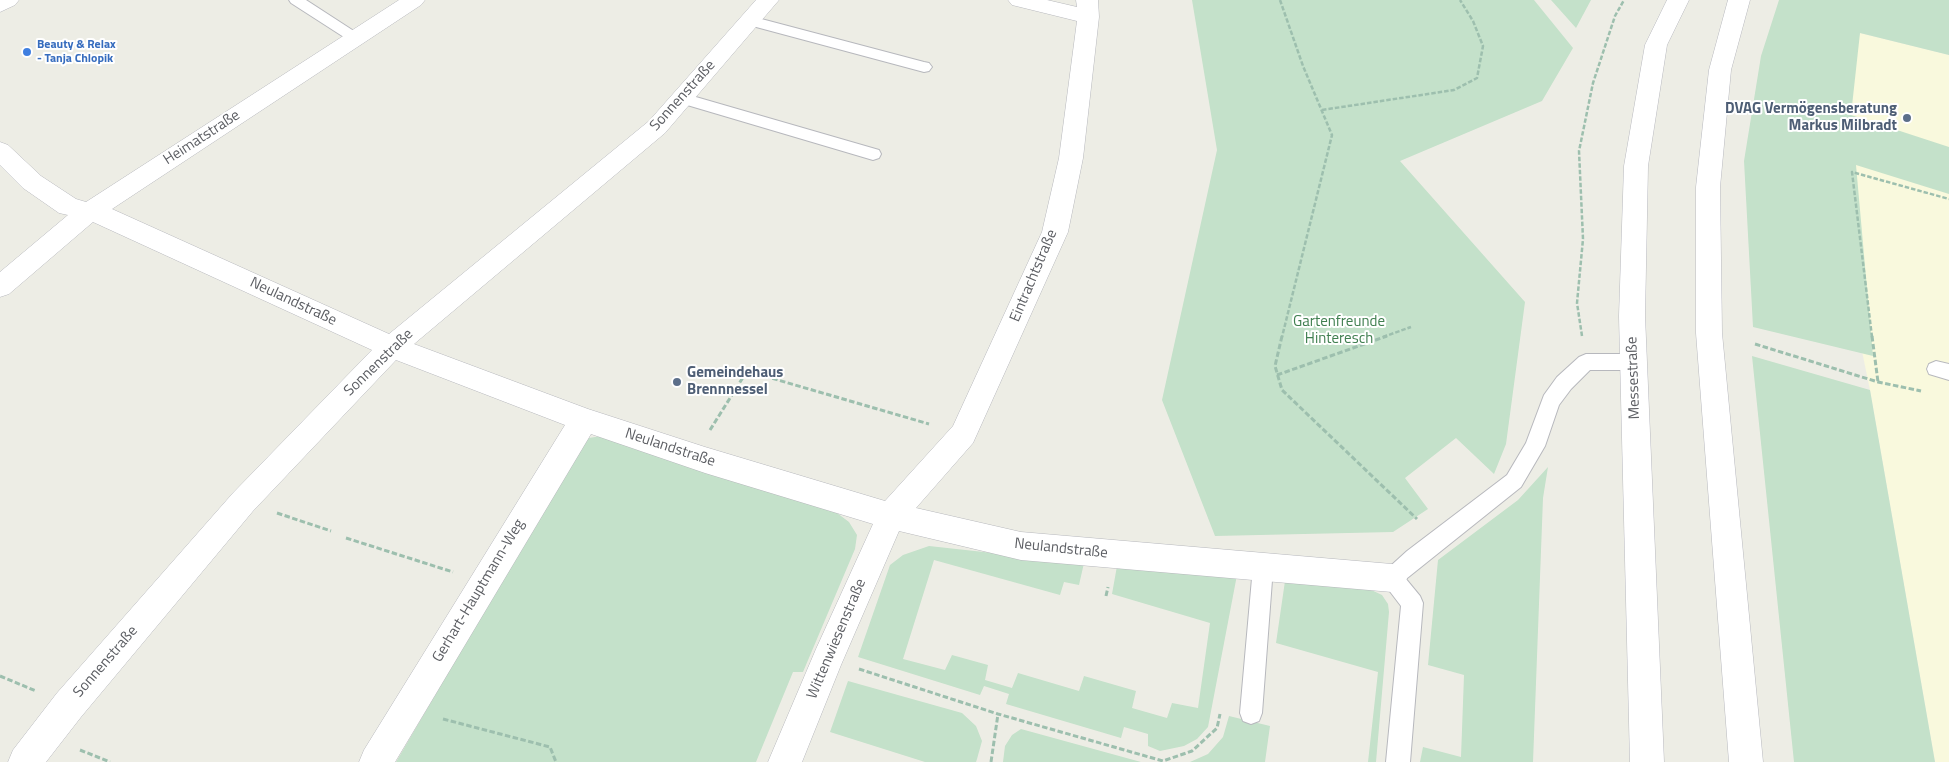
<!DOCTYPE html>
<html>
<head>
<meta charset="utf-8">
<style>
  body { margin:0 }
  canvas { display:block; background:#edede5 }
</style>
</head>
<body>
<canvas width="1949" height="762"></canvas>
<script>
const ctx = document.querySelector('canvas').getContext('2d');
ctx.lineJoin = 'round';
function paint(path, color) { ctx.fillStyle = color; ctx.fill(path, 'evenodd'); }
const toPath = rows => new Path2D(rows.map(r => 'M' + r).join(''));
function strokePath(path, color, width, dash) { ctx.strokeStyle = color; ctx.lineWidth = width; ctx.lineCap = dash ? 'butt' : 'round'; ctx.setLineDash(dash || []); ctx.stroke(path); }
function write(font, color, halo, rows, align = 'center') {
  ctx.font = font + ' "Titillium Web",sans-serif'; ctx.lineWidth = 4; ctx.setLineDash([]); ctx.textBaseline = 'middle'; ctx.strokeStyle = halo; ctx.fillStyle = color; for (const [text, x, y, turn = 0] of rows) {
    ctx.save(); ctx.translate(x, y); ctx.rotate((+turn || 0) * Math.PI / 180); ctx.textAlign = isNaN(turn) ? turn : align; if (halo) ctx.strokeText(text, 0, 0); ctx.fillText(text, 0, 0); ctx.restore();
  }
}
paint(toPath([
  [1860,33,1949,55,1949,762,1935,762,1870,390,1821,153]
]), '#f9f9dd');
paint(toPath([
  [1192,0,1534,0,1573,48,1542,101,1400,161,1525,302,1506,444,1494,474,1456,438,1405,478,1428,509,1393,532,1215,536,1162,400,1217,150],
  [1551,0,1591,0,1576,28],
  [1779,0,1949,0,1949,55,1860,33,1851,115,1949,147,1949,194,1856,165,1873,356,1753,327,1744,161,1761,56],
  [1752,356,1870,390,1935,762,1794,762],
  [601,436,837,513,849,522,857,535,855,549,803,672,793,672,756,762,396,762,581,445,589,438],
  [1548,467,1543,498,1533,762,1420,762,1423,747,1461,757,1464,675,1428,665,1438,560,1518,500],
  [929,546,1084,563,1079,585,1064,582,1060,595,934,560,903,659,945,670,952,655,988,665,985,680,1012,688,1018,673,1079,691,1084,676,1136,691,1132,708,1167,718,1172,703,1198,708,1210,623,1112,594,1117,566,1237,575,1208,727,1197,739,1184,746,1160,751,1148,746,1148,734,1124,727,1121,738,1006,704,1009,694,984,686,980,695,858,657,890,565,903,555],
  [1285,581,1365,587,1382,595,1388,604,1389,612,1376,762,1368,762,1378,672,1276,643],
  [848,681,962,713,976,726,982,741,977,759,976,762,925,762,830,732],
  [1229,716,1270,726,1265,762,1190,762,1208,754,1223,737],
  [1021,729,1141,762,1003,762,1005,746,1012,735]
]), '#c4e1ca');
const lane = toPath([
  [289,0,306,0,360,35,362,38,360,41,350,41,291,3,289,0],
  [750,16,924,62,929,63,932,67,929,71,924,72,745,24,743,21,745,18,750,16],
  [682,93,879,150,881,154,879,158,873,160,677,102,674,98,677,94,682,93],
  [1586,354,1634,354,1641,357,1643,362,1641,367,1634,370,1590,370,1571,389,1559,405,1545,446,1521,487,1406,579,1420,596,1423,603,1410,762,1386,762,1401,606,1385,585,1382,578,1385,571,1407,551,1507,475,1526,443,1544,395,1557,377,1579,357,1586,354],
  [1936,361,1949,364,1949,380,1929,374,1927,369,1929,364,1936,361],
  [1263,557,1270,560,1273,567,1262,713,1259,721,1251,724,1243,721,1240,713,1253,567,1256,560,1263,557]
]);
const street = toPath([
  [0,0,19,0,15,5,0,12,0,0],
  [399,0,425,0,421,5,112,209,389,334,649,121,756,0,779,0,665,133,414,344,588,409,705,447,885,501,953,426,1042,232,1059,158,1077,21,1012,5,1008,0,1047,0,1077,7,1076,0,1098,0,1099,17,1083,158,1068,232,973,443,916,508,1021,532,1392,564,1403,568,1407,578,1403,588,1392,592,1021,560,899,531,841,665,802,762,768,762,816,649,873,524,705,473,591,434,395,762,359,762,364,750,565,425,396,360,253,511,81,717,46,762,8,762,13,750,57,693,233,493,372,350,93,222,9,294,0,297,0,272,68,215,59,213,23,188,0,165,0,142,8,145,41,176,76,199,86,202,399,0]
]);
const secondary = toPath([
  [1667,0,1689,0,1667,45,1648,166,1645,316,1664,762,1630,762,1619,316,1624,166,1645,45,1667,0],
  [1728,0,1750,0,1731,70,1720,187,1722,333,1763,762,1729,762,1696,333,1696,187,1709,70,1728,0]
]);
strokePath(lane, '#b7b8bd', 2);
strokePath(street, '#b7b8bd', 1);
strokePath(secondary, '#b8b9bf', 1);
strokePath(toPath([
  [1280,0,1303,66,1332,135,1282,337],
  [1322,110,1454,90,1477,78,1483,46,1473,21,1460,0],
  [1582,336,1577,303,1583,239,1579,151,1593,83,1615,16,1624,0],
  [1383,337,1411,327],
  [1872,337,1852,172,1949,199]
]), '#9dbfae', 2.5, [4.5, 2]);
strokePath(toPath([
  [1282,336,1275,366,1282,390,1417,519],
  [1872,336,1878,382],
  [1755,344,1878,382,1921,391],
  [1277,375,1387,336],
  [710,430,747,371,929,424],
  [277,513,331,531],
  [346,538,453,572],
  [1106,596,1108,587],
  [859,669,998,714,1163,761,1192,751,1217,728,1220,714],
  [0,676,36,691],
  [443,719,550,747,556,762],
  [80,750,110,762],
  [991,762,998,714]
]), '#9dbfae', 3, [5.5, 2.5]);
paint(lane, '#fff');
paint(street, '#fff');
paint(secondary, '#fff');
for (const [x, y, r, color] of [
  [27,52,5,"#3f7fe0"],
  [1907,118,5,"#5c6f8a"],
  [677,382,5,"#5c6f8a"]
]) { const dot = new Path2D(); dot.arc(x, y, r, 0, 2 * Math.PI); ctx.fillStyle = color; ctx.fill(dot); strokePath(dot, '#fff', 2); }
write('bold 12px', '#366cbe', '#fff', [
  ["Beauty & Relax",37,45],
  ["- Tanja Chlopik",37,59]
], 'left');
write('15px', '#5c5e63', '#fff', [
  ["Sonnenstraße",683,96,-48],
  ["Heimatstraße",202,138,-33],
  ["Eintrachtstraße",1034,276,-67],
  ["Neulandstraße",293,302,25],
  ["Sonnenstraße",379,363,-44],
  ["Messestraße",1634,378,-92],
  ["Neulandstraße",670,448,18],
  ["Neulandstraße",1061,549,6],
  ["Gerhart-Hauptmann-Weg",479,591,-59],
  ["Wittenwiesenstraße",837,639,-67],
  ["Sonnenstraße",106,662,-49]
]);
write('bold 15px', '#4e5e75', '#fff', [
  ["DVAG Vermögensberatung",1897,109],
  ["Markus Milbradt",1897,126],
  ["Gemeindehaus",687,373,"left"],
  ["Brennnessel",687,390,"left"]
], 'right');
write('15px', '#407f50', '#fff', [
  ["Gartenfreunde",1339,322],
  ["Hinteresch",1339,339]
]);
</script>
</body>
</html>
